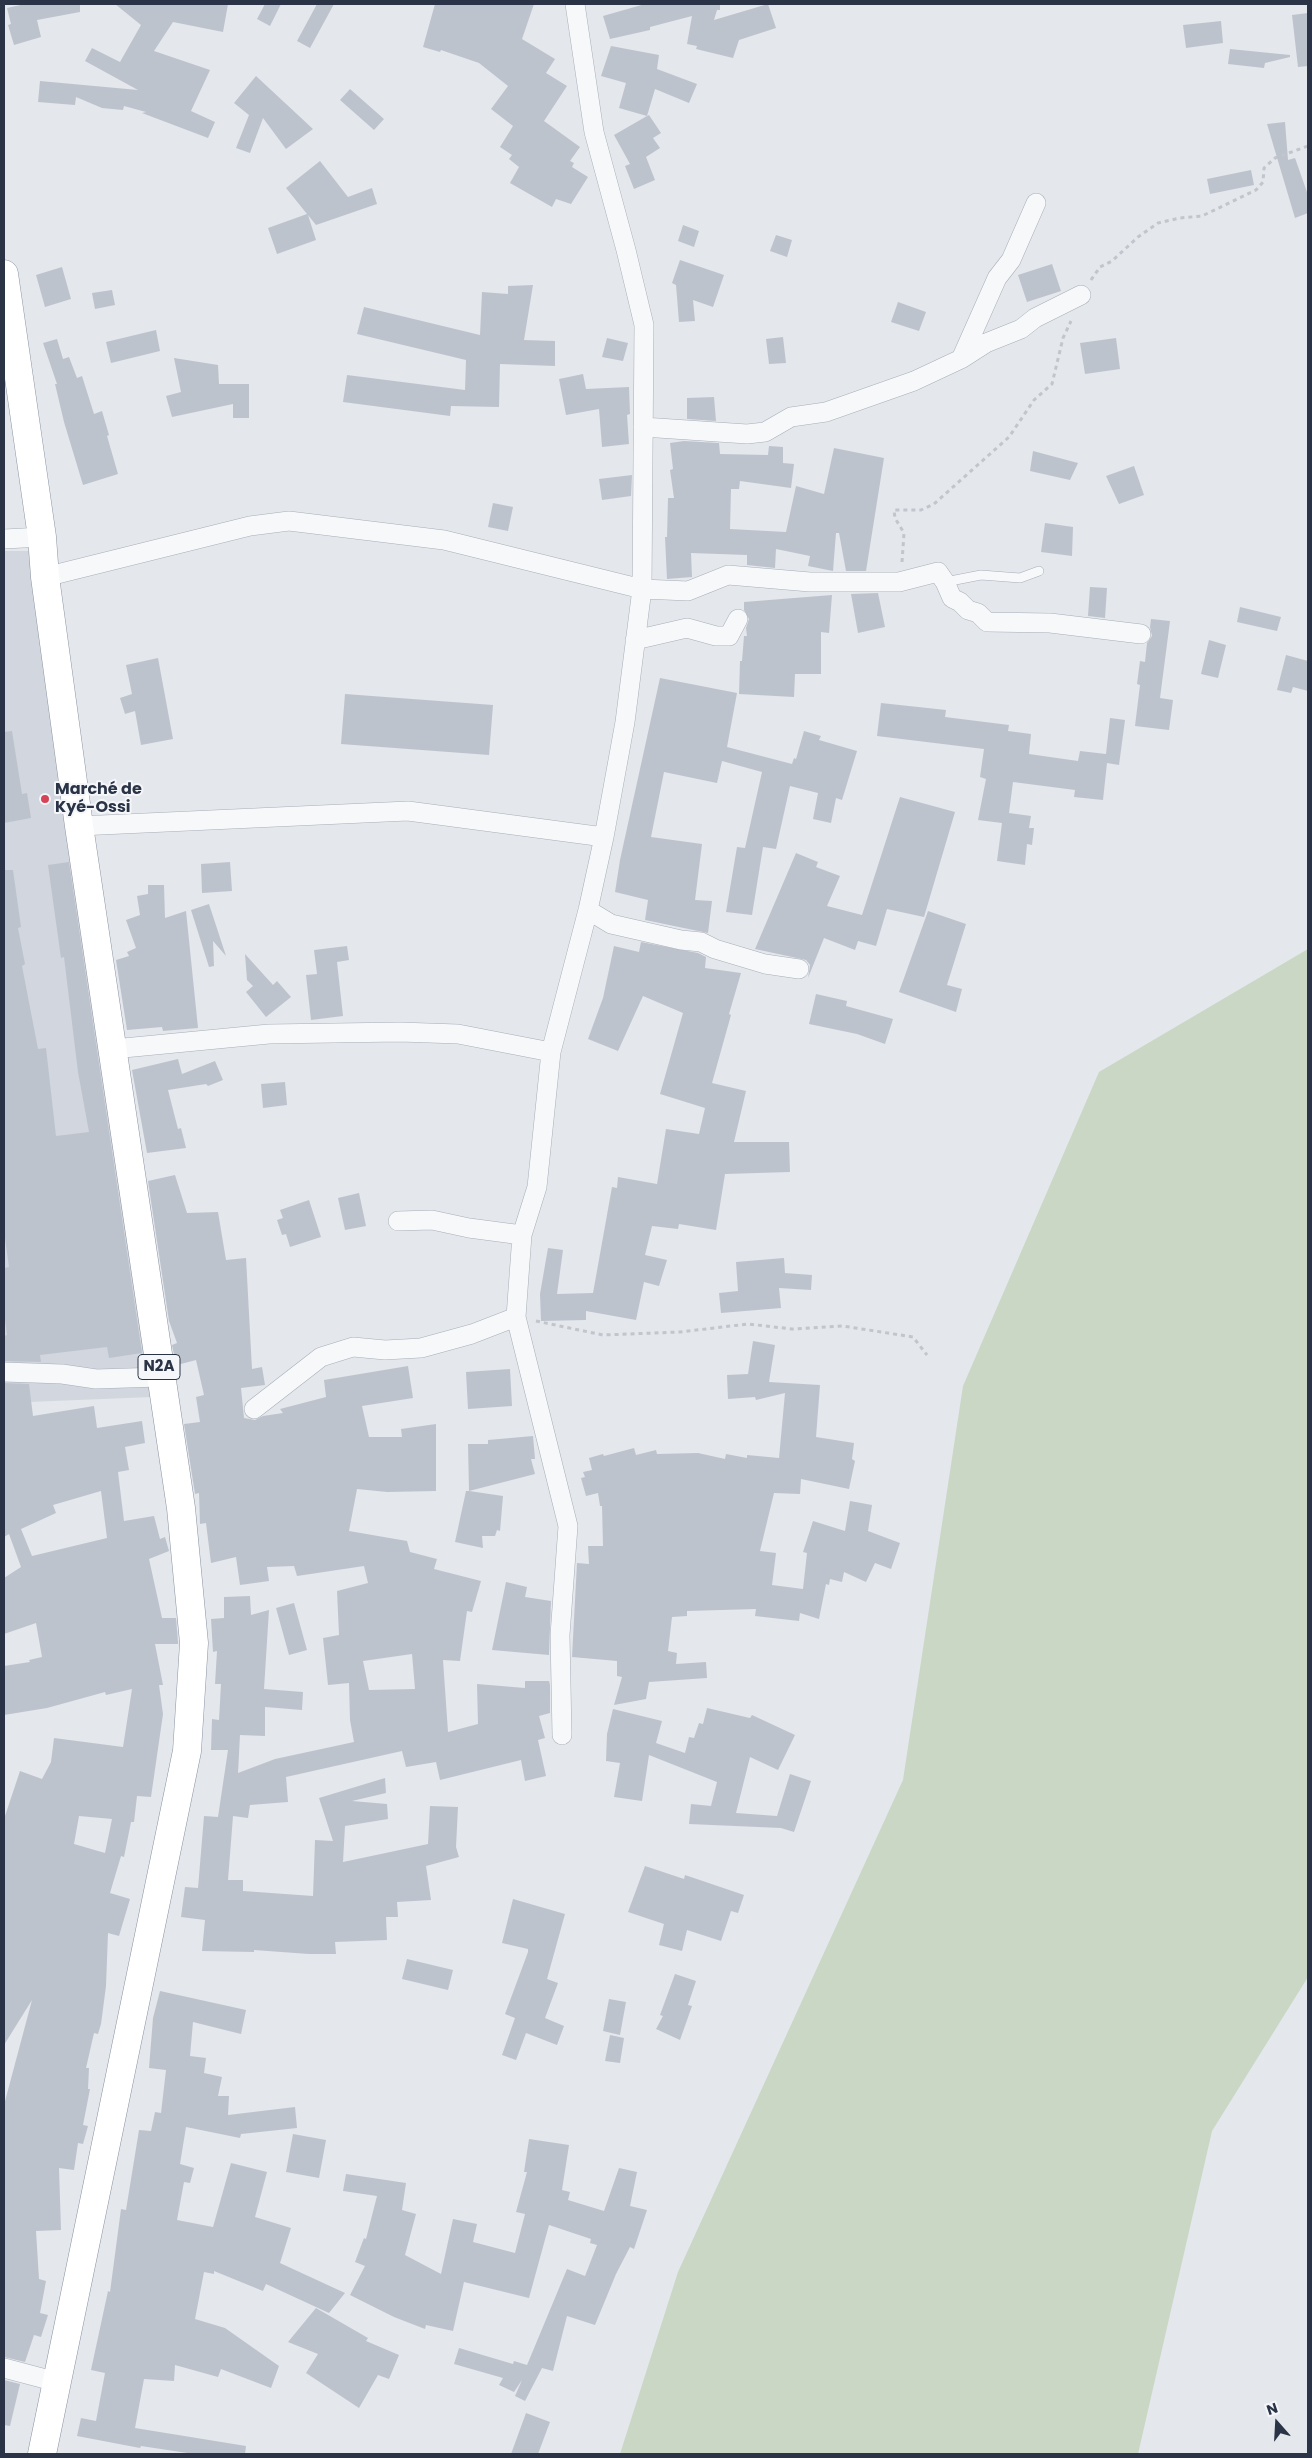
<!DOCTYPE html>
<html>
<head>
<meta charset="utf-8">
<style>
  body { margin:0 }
  #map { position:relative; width:1312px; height:2458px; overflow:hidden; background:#e4e7ec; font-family:Poppins,sans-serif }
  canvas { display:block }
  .frame { position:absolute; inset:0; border:5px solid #2a3446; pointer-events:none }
  .north { position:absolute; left:1252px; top:2398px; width:50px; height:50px; -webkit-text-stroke:4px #f4f6f9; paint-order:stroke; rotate:341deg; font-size:14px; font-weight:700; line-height:20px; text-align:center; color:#2a3446 }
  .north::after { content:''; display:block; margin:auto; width:18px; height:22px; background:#2a3446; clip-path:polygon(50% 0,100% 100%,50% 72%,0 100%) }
</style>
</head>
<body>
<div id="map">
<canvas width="1312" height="2458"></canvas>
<div class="frame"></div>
<div class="north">N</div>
</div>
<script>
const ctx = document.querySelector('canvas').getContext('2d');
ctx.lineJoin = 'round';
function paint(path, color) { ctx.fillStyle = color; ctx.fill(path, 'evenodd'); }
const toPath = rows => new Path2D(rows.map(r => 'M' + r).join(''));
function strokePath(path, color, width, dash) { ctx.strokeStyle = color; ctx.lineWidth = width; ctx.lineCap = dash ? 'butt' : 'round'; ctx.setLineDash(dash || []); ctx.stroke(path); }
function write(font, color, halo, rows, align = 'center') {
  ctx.font = font + ' Poppins,sans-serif'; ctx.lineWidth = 4; ctx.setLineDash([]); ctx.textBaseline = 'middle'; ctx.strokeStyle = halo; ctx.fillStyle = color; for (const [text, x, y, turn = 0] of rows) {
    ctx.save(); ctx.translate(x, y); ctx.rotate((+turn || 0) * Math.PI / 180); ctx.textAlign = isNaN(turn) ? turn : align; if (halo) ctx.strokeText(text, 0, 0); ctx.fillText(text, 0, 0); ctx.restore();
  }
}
paint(toPath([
  [4,551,50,551,176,1396,4,1403]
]), '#d2d6de');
paint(toPath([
  [1308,949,1308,1977,1212,2131,1138,2454,620,2454,678,2272,903,1780,963,1386,1099,1072]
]), '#c9d7c4');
paint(toPath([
  [25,4,80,4,80,12,37,20,41,37,14,45,8,25,11,24,7,8],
  [115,4,228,4,223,32,173,22,154,51,210,70,191,111,215,122,208,138,142,113,146,112,124,106,123,110,102,108,76,97,75,105,38,102,40,81,138,90,85,61,92,48,120,62,141,25],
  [265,4,281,4,270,26,257,19],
  [317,4,334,4,310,48,297,41],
  [435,4,534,4,522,39,555,59,546,73,567,86,544,121,580,147,570,161,574,163,572,167,588,177,571,204,556,199,552,207,510,183,519,167,509,159,512,155,500,147,513,126,491,109,508,86,479,63,441,50,440,52,423,47],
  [645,4,720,4,720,10,717,10,714,20,768,4,776,28,739,40,733,58,696,49,697,46,687,44,692,16,650,27,650,30,610,39,603,16],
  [1308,13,1308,66,1298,67,1292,15],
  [1221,21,1223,43,1186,48,1183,25],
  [611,46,659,55,657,69,697,84,689,103,655,89,647,116,649,115,661,133,653,138,660,148,646,157,655,180,634,189,625,166,630,164,614,135,647,116,619,108,626,83,601,76],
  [1230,49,1290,55,1290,57,1265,63,1264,68,1228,64],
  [256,76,313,129,286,149,263,118,250,153,236,148,249,115,234,103],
  [350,89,384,119,374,130,340,100],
  [1285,122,1288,160,1295,158,1308,195,1308,213,1295,218,1267,124],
  [320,161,348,197,372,188,377,204,316,225,308,215,316,240,277,254,268,228,307,214,286,188],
  [1251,170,1254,185,1210,194,1207,179],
  [683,225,699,231,694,247,678,241],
  [776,235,792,240,787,257,770,251],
  [680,260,724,275,713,307,693,300,695,321,679,322,676,285,672,283],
  [1052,264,1061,291,1027,302,1018,275],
  [62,267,71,299,45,307,36,275],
  [533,285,524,340,555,341,555,366,500,364,499,407,451,406,450,416,343,402,347,375,465,390,466,360,357,334,364,307,480,335,482,292,508,294,508,286],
  [112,290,115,305,95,309,92,293],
  [898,302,926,312,919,331,891,322],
  [156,330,160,351,111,363,106,342],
  [783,337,786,363,769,364,766,339],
  [607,338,628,343,623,361,602,357],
  [1116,338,1120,369,1085,374,1080,343],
  [57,339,63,359,69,357,77,378,82,376,94,414,102,411,109,435,107,436,118,474,83,485,64,422,55,384,57,384,43,343],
  [174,358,218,365,219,384,249,384,249,418,233,418,233,404,172,417,166,396,181,392],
  [583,374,586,389,629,387,630,414,627,415,629,444,602,447,599,409,566,415,559,379],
  [714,397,716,421,687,419,687,398],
  [684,441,719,443,720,454,768,455,769,446,783,447,783,463,794,464,791,488,740,481,739,489,731,489,730,529,786,532,796,486,824,494,834,448,884,458,866,571,846,571,839,533,836,533,833,571,808,566,810,556,776,549,775,568,747,565,747,555,691,553,692,577,667,579,665,537,667,537,668,498,674,498,670,470,673,469,670,443],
  [1033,451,1078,463,1070,480,1030,471],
  [1134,466,1144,495,1119,504,1106,476],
  [632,475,631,496,602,500,599,479],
  [493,503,513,507,508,531,488,527],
  [1045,523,1073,527,1072,556,1041,552],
  [1090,587,1107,588,1105,618,1088,616],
  [878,593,885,627,858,633,851,594],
  [832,595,829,633,821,632,821,674,795,674,794,697,739,694,740,661,742,661,744,636,747,636,746,628,749,619,744,610,744,602],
  [1240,607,1281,617,1277,631,1237,622],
  [1151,619,1170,621,1160,698,1173,700,1169,730,1135,726,1140,685,1137,684,1140,661,1145,662,1147,643,1152,636,1150,627],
  [1209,640,1226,645,1218,678,1201,674],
  [1286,655,1308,661,1308,691,1293,687,1291,693,1277,690],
  [158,658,173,739,141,745,135,711,125,714,120,698,132,694,126,665],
  [660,678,737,693,727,747,792,764,794,758,796,759,804,731,821,736,819,740,857,751,842,800,836,798,831,823,813,819,818,793,790,786,776,849,763,847,752,915,726,912,737,847,745,848,762,772,722,761,717,783,664,772,651,837,702,844,695,900,712,901,708,933,645,920,648,900,615,892,620,860],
  [345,694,493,705,489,755,341,744],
  [881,703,946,710,945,717,1009,725,1008,731,1031,734,1029,754,1078,761,1080,751,1106,754,1110,718,1125,720,1119,765,1107,763,1103,800,1074,797,1075,790,1013,782,1009,813,1031,816,1029,828,1034,828,1032,845,1027,844,1025,865,997,861,1002,823,978,820,986,779,980,777,984,749,877,736],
  [12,731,22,794,27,793,31,818,4,823,4,732],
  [900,797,955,812,924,917,887,909,876,946,858,941,855,950,824,938,808,978,810,965,806,960,755,949,796,853,818,862,816,867,840,876,827,906,862,915],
  [69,862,142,1353,109,1358,107,1347,40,1355,41,1362,4,1361,4,1336,7,1335,4,1312,4,1268,9,1267,4,1231,4,870,13,870,21,927,18,928,25,964,22,966,38,1049,46,1048,56,1136,89,1132,78,1072,64,957,61,958,48,865],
  [230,862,232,891,202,893,201,864],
  [148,885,164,885,165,918,186,911,198,1028,163,1031,162,1027,127,1030,116,960,129,956,127,952,136,948,126,920,140,915,137,896,148,894],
  [209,904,226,956,213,941,214,966,209,967,191,910],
  [928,911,966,924,947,985,962,989,956,1012,899,992],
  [641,942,698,953,706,957,705,968,741,973,729,1014,731,1015,712,1083,746,1091,734,1142,789,1142,790,1172,725,1174,716,1230,679,1224,678,1229,652,1226,645,1255,667,1260,659,1286,644,1282,636,1320,586,1311,586,1320,541,1321,540,1294,548,1248,563,1250,557,1294,593,1293,612,1187,617,1188,618,1177,657,1184,666,1129,699,1134,705,1108,660,1094,683,1013,643,996,618,1051,588,1039,603,998,614,946,639,952],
  [347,946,349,960,337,962,343,1016,311,1020,306,975,317,974,314,950],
  [245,954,273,985,277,981,291,997,266,1017,246,992,253,986,247,980],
  [816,994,847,1001,846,1006,893,1019,885,1044,857,1034,809,1024],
  [178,1059,182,1074,215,1061,223,1080,208,1086,206,1084,168,1090,178,1129,181,1128,186,1148,147,1153,132,1070],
  [285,1082,287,1105,263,1108,261,1084],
  [175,1175,187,1213,218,1212,226,1260,246,1258,252,1369,262,1367,265,1385,241,1388,244,1418,255,1420,263,1416,283,1413,280,1409,326,1397,324,1380,408,1366,413,1398,362,1406,369,1437,402,1437,401,1429,436,1424,436,1491,387,1492,357,1489,349,1531,407,1541,410,1552,437,1559,434,1569,481,1581,472,1612,467,1611,460,1661,443,1660,448,1732,478,1724,477,1684,525,1688,525,1681,549,1681,550,1685,550,1713,539,1716,545,1738,538,1740,546,1776,525,1781,521,1760,440,1780,436,1762,406,1767,402,1751,286,1777,288,1802,250,1805,248,1818,233,1816,228,1880,243,1880,243,1891,313,1896,315,1840,333,1841,319,1798,385,1778,386,1793,352,1801,387,1804,388,1819,345,1826,343,1862,428,1844,430,1806,458,1807,456,1847,459,1857,426,1866,431,1900,397,1902,398,1917,386,1917,387,1940,335,1942,336,1954,309,1954,254,1950,254,1952,202,1951,205,1920,181,1917,185,1887,198,1888,204,1816,218,1817,228,1750,211,1750,212,1719,219,1720,221,1684,215,1684,217,1651,213,1652,211,1619,224,1618,224,1597,250,1596,251,1615,269,1610,264,1689,303,1692,302,1710,265,1707,265,1736,240,1735,238,1773,275,1759,354,1742,350,1720,349,1683,328,1685,323,1638,339,1635,337,1591,368,1583,364,1566,297,1576,294,1566,267,1567,269,1581,240,1585,236,1557,211,1563,206,1523,200,1524,199,1493,195,1494,184,1424,200,1422,196,1397,204,1395,196,1360,177,1365,173,1350,172,1345,177,1343,169,1321,148,1181],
  [412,1654,415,1689,369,1690,363,1661],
  [359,1193,366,1226,345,1230,338,1198],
  [309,1200,321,1237,290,1247,286,1234,282,1235,277,1220,283,1218,280,1210],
  [784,1258,785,1273,812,1275,811,1290,779,1288,781,1308,721,1313,719,1293,738,1291,736,1262],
  [753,1341,775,1345,769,1382,820,1385,816,1437,854,1443,852,1459,855,1461,849,1489,801,1479,800,1494,774,1493,760,1551,776,1553,772,1585,803,1589,807,1553,803,1552,813,1521,845,1531,850,1501,872,1505,868,1531,900,1543,891,1569,875,1563,866,1582,844,1572,842,1582,830,1579,829,1585,826,1584,819,1619,800,1613,799,1621,755,1616,756,1609,687,1611,687,1616,672,1617,668,1651,677,1653,676,1664,706,1662,707,1678,649,1682,646,1699,614,1705,622,1677,617,1676,617,1661,572,1657,577,1563,589,1564,588,1546,603,1546,602,1506,600,1506,598,1493,586,1496,581,1478,585,1477,583,1472,592,1470,589,1458,603,1454,604,1456,634,1448,636,1455,656,1450,657,1454,698,1453,725,1459,726,1454,747,1458,747,1455,779,1458,785,1393,756,1400,755,1397,728,1399,727,1375,748,1374],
  [510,1369,512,1406,468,1409,466,1372],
  [4,1383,29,1384,33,1416,94,1406,97,1428,142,1421,145,1443,125,1447,129,1470,118,1472,124,1521,154,1516,160,1539,165,1537,169,1551,149,1559,162,1618,176,1618,178,1642,178,1644,155,1644,163,1685,159,1685,163,1714,151,1797,137,1796,134,1822,131,1822,124,1857,121,1856,110,1893,130,1899,119,1936,108,1933,106,1986,101,2024,98,2034,94,2033,86,2068,89,2068,88,2089,90,2089,83,2125,88,2126,83,2144,78,2143,74,2170,59,2168,61,2230,36,2231,39,2279,46,2281,40,2313,48,2315,41,2337,34,2335,25,2362,4,2357,4,2105,32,2000,4,2045,4,1819,20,1771,42,1779,51,1762,54,1738,123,1747,132,1689,106,1695,105,1692,47,1708,4,1715,4,1666,30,1662,29,1660,42,1657,36,1623,4,1634,4,1578,21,1567,9,1534,4,1537],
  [101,1491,107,1538,32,1556,21,1529,56,1513,53,1505],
  [79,1816,112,1819,105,1853,74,1844],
  [533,1436,535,1459,531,1459,535,1474,469,1491,503,1496,500,1531,497,1530,495,1536,482,1536,483,1548,455,1542,466,1491,469,1491,468,1444,488,1444,488,1440],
  [506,1582,527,1587,525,1597,551,1601,549,1655,492,1650],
  [294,1603,307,1650,289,1655,276,1608],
  [707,1708,750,1718,752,1715,795,1735,778,1770,750,1757,736,1813,777,1816,790,1774,811,1781,794,1832,781,1828,689,1824,691,1804,711,1806,717,1782,649,1755,642,1801,614,1797,620,1763,606,1761,607,1734,613,1709,662,1721,656,1743,685,1753,689,1737,694,1738,699,1723,703,1724],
  [645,1866,684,1879,685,1875,744,1895,738,1913,731,1911,721,1941,687,1930,682,1951,659,1945,664,1924,628,1912],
  [513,1899,565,1914,547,1979,558,1983,545,2018,564,2026,557,2045,526,2033,516,2060,502,2055,515,2018,505,2014,528,1952,528,1949,502,1943],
  [407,1959,453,1970,448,1990,402,1979],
  [675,1974,696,1981,688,2005,692,2006,680,2040,656,2029,663,2016,660,2015],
  [160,1991,246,2010,241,2034,193,2022,190,2056,206,2058,204,2073,222,2077,218,2096,229,2096,228,2115,295,2107,297,2128,241,2134,240,2138,186,2127,180,2164,194,2168,190,2183,184,2182,177,2220,213,2227,231,2163,267,2172,255,2217,291,2228,280,2263,345,2293,329,2313,266,2284,263,2291,214,2271,214,2274,204,2272,195,2319,225,2328,279,2366,271,2388,221,2369,218,2377,175,2365,174,2381,144,2379,135,2428,246,2446,245,2454,194,2454,141,2446,140,2448,77,2436,81,2418,96,2421,105,2373,91,2370,108,2291,110,2292,121,2209,126,2210,139,2130,151,2131,155,2112,161,2113,166,2070,149,2068,153,2018],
  [609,1999,626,2002,620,2035,603,2031],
  [610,2035,624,2038,620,2063,605,2061],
  [293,2134,326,2140,319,2178,286,2172],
  [529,2139,569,2145,562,2190,570,2192,568,2200,604,2211,619,2168,637,2172,630,2206,647,2210,634,2249,630,2247,616,2274,595,2325,567,2316,553,2371,542,2368,525,2401,515,2396,522,2380,514,2392,499,2385,503,2378,454,2364,459,2348,513,2364,514,2361,527,2365,567,2269,585,2276,597,2245,590,2243,591,2239,549,2225,529,2298,464,2282,453,2331,426,2325,425,2329,394,2317,350,2295,365,2266,355,2262,364,2238,366,2239,377,2196,343,2191,346,2174,406,2183,402,2210,416,2214,405,2255,441,2274,453,2219,477,2224,473,2242,515,2253,525,2214,516,2212,527,2172,524,2172],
  [316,2308,368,2338,366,2341,399,2355,389,2379,378,2375,359,2408,306,2373,318,2354,288,2342],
  [4,2380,20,2384,10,2426,4,2425],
  [526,2413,550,2422,538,2454,511,2454]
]), '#bdc3cd');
const lane = toPath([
  [945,582,981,575,1020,578,1039,571]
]);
const street = toPath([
  [961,359,997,278,1011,260,1036,203],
  [643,427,747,434,765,432,791,417,826,412,914,381,961,359,986,343,1021,329,1035,318,1081,295],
  [4,539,42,537],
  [45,577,250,526,289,521,444,540,642,589,688,591,728,575,810,582,899,582,938,572,945,582,952,598,960,602,968,610,978,613,987,622,1050,623,1141,634],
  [635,640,687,628,716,636,729,636,738,619],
  [79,826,408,811,604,837],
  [588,910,611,924,681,940,701,942,715,949,765,964,799,969],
  [113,1049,269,1034,400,1032,458,1034,551,1052],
  [398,1221,432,1220,469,1228,522,1235],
  [4,1372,62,1374,96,1379,160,1377],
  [254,1409,321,1357,353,1347,385,1350,421,1348,472,1334,516,1317],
  [562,1735,560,1635,568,1526,516,1317,522,1235,537,1187,551,1052,588,910,604,837,625,722,642,589,644,325,626,250,594,132,575,4],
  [4,2368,57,2382]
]);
const highway = toPath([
  [4,274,42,537,45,577,79,826,181,1508,194,1643,187,1751,42,2454]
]);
strokePath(lane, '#a8aeb7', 10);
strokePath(street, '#a8aeb7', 20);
strokePath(highway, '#8a94a4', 29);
strokePath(toPath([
  [1091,280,1100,267,1112,261,1138,237,1158,223,1180,218,1202,216,1256,190,1263,182,1264,168,1275,158,1308,146],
  [902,562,904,533,895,518,894,510,921,510,934,504,1009,437,1034,400,1052,384,1063,338,1071,321],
  [536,1321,603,1335,680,1332,748,1324,792,1329,843,1326,913,1337,927,1355]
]), '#c2c5cb', 3, [4, 4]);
strokePath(lane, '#f7f8fa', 9);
strokePath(street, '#f7f8fa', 19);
strokePath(highway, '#fff', 28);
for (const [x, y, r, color] of [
  [45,799,5,"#d64458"]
]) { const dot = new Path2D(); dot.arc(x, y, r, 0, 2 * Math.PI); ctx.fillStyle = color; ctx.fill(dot); strokePath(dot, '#f4f6f9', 2); }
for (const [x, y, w] of [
  [159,1367,42]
]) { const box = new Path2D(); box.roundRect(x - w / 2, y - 12.5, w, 25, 4); ctx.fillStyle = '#f4f6f9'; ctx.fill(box); strokePath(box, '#2a3446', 1); }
write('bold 15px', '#2a3446', null, [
  ["N2A",159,1367]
]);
write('bold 16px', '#2a3446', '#f4f6f9', [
  ["Marché de",55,790],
  ["Kyé-Ossi",55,808]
], 'left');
</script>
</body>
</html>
